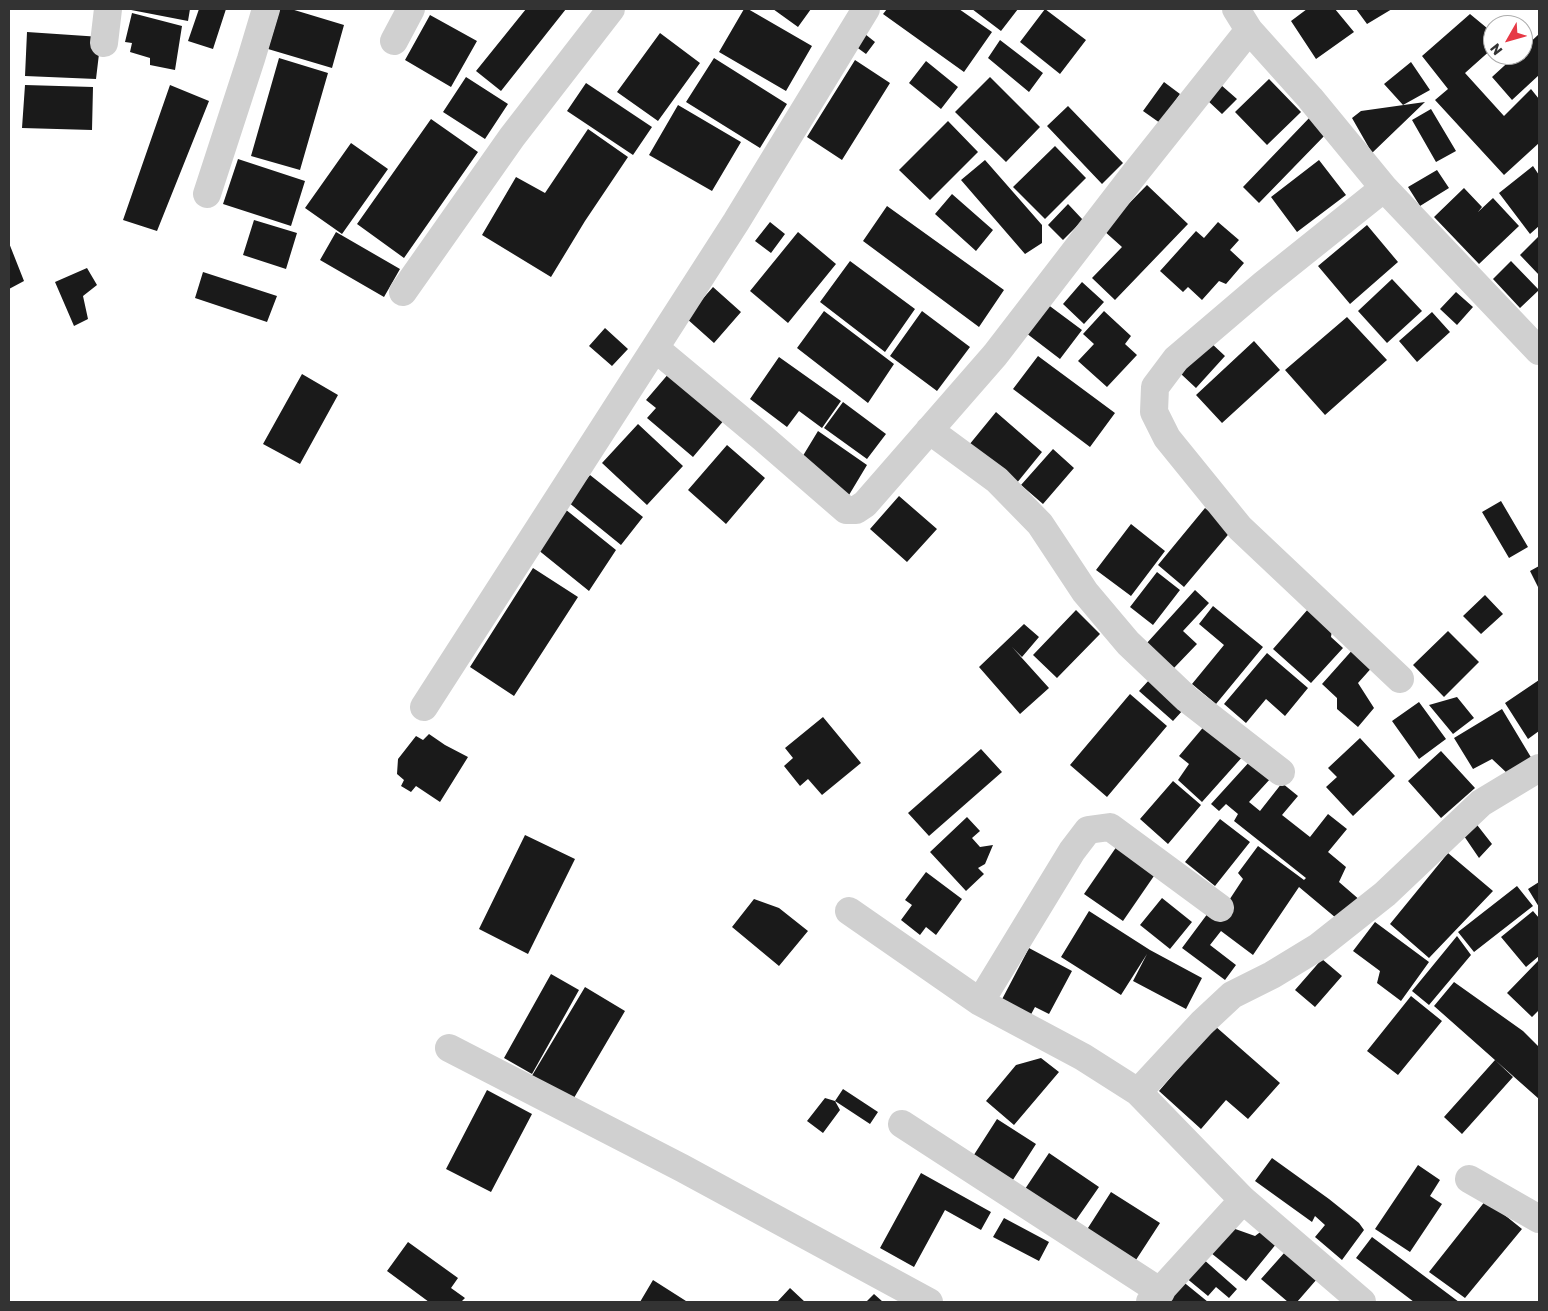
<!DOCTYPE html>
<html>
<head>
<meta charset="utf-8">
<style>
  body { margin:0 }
  #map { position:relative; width:1548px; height:1311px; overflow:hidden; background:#fff; font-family:Rubik,sans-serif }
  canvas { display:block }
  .frame { position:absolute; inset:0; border:10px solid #333; pointer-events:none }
  .north { position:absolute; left:1483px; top:15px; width:50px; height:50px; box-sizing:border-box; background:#fff; border:1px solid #adadad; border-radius:50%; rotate:232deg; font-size:14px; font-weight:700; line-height:20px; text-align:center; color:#333 }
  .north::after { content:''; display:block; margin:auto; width:18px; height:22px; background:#e63946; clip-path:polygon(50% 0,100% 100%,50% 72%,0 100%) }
</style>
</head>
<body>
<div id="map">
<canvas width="1548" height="1311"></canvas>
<div class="frame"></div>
<div class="north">N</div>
</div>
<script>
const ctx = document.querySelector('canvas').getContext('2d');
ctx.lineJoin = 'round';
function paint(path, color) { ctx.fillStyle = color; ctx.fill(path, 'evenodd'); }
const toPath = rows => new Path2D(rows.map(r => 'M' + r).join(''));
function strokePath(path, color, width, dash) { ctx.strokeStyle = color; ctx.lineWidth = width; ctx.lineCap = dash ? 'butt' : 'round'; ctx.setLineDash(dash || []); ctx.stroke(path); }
paint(toPath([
  [126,9,190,9,188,21],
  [199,9,226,9,213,49,188,41],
  [280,9,291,9,344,25,332,68,268,49],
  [526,9,566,9,501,91,476,71],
  [744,9,748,9,812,46,786,91,719,52],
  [773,9,811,9,798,27],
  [887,9,959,9,992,32,964,72,883,14],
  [972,9,1018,9,1001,31],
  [1045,9,1086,40,1060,74,1020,42],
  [1307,9,1335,9,1354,32,1316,59,1291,21],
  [1356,9,1392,9,1367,24],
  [132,13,182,26,175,70,150,65,150,58,130,52,132,43,125,42],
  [1470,14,1493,33,1493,48,1465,73,1504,116,1531,89,1539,99,1539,143,1504,175,1435,100,1448,89,1422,56],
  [430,15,477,41,451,87,405,60],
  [27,32,101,37,96,79,25,76],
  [660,33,700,63,658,121,617,92],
  [865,34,875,42,866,54,855,46],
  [1539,34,1539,75,1512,100,1492,77,1516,55,1523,55,1523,49],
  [1000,40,1043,73,1029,92,988,58],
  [279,58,328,73,300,170,251,156],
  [714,58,787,104,760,148,686,102],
  [855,60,890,83,842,160,807,137],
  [926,61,958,87,941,109,909,83],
  [1411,62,1430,90,1403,105,1384,84],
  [466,77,508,104,485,139,443,112],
  [990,77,1040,127,1006,162,955,112],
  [1269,79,1301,112,1267,145,1235,112],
  [1164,82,1180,94,1160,123,1143,111],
  [586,83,652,127,633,155,567,111],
  [25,85,93,87,92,130,22,128],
  [170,85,209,101,157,231,123,220],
  [1221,85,1237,99,1222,114,1207,100],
  [1425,102,1372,153,1352,118,1361,111],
  [678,105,741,142,712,191,649,155],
  [1068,106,1123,163,1102,184,1047,126],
  [1431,109,1456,151,1436,162,1412,120],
  [1312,115,1328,132,1259,203,1243,187],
  [431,119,478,152,404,258,357,224],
  [948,121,978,152,930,200,899,170],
  [588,129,628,157,585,221,551,277,482,235,516,177,545,193],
  [351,143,388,169,342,234,305,208],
  [1055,146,1086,178,1045,219,1013,187],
  [238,159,305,181,291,226,223,204],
  [985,160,1042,225,1042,243,1025,254,961,180],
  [1319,160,1346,195,1297,232,1271,197],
  [1533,166,1539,175,1539,226,1530,234,1499,193],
  [1437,170,1449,188,1420,206,1408,187],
  [1147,185,1188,224,1115,300,1092,278,1122,247,1103,230],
  [1464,188,1482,207,1478,212,1493,198,1519,226,1479,264,1434,217],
  [952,194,993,230,976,251,935,214],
  [1068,204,1083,220,1063,240,1048,225],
  [887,206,1004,290,979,327,863,241],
  [254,220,297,233,286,269,243,255],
  [770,222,785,234,771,253,755,241],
  [1218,222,1239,240,1230,250,1244,263,1226,284,1219,281,1202,300,1188,287,1183,292,1160,271,1196,231,1204,238],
  [1367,225,1398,262,1350,304,1318,266],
  [336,232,400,269,384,297,320,260],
  [798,232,836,264,788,323,750,291],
  [1539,236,1539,275,1520,255],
  [9,243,24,281,9,289],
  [850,261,915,309,885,352,820,302],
  [1511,261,1539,290,1520,308,1493,279],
  [87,268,97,285,83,296,88,319,74,326,55,282],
  [203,272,277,296,267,322,195,298],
  [1392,279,1422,311,1387,343,1358,311],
  [1082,282,1104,302,1084,324,1063,304],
  [713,287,741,312,714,343,686,318],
  [1456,292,1473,307,1457,325,1440,309],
  [1047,304,1082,330,1060,359,1026,333],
  [824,311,894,364,868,403,797,348],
  [922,311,970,347,937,391,890,356],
  [1104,311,1131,336,1125,344,1137,355,1107,387,1078,361,1094,344,1083,334],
  [1432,312,1450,332,1417,362,1399,341],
  [1347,317,1387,360,1325,415,1285,370],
  [605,328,628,349,612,366,589,346],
  [1254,341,1280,370,1222,423,1196,395],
  [1210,342,1225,356,1196,388,1181,374],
  [1038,356,1115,413,1090,447,1013,389],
  [779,357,841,401,822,428,799,411,787,427,750,399],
  [670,372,725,419,693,457,647,418,656,408,646,400],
  [302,374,338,395,300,464,263,444],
  [843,402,886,434,867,459,824,428],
  [996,412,1042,452,1016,484,969,445],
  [638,424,683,466,647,505,602,463],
  [818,431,867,465,849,495,801,459],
  [727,445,765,478,726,524,688,490],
  [1053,449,1074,468,1043,504,1021,485],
  [590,475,643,517,621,545,568,502],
  [899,496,937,529,907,562,870,529],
  [1501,501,1528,547,1509,558,1482,512],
  [1205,508,1232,530,1184,587,1158,565],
  [565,509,616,550,589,591,537,549],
  [1131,524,1165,551,1131,596,1096,570],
  [1539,566,1539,589,1530,571],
  [533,568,578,597,514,696,470,667],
  [1157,572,1180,590,1153,625,1130,607],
  [1195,590,1209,603,1183,631,1197,644,1173,669,1146,644],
  [1485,595,1503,614,1481,634,1463,616],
  [1213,606,1263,647,1216,704,1192,684,1224,645,1199,624],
  [1309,608,1332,630,1331,637,1343,648,1311,683,1273,649],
  [1076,610,1100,634,1057,678,1033,655],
  [1024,624,1039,637,1022,657,1012,647,1049,688,1020,714,979,667],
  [1448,631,1479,662,1444,697,1413,665],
  [1355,647,1375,664,1358,683,1374,708,1358,727,1337,709,1337,698,1322,684],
  [1267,653,1308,688,1285,716,1266,699,1246,723,1224,704],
  [1150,679,1184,709,1173,721,1139,691],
  [1539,680,1539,731,1528,739,1505,703],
  [1130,694,1167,726,1107,797,1070,765],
  [1457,697,1474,718,1453,734,1429,705],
  [1419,702,1446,739,1419,759,1392,721],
  [1502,709,1532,759,1508,774,1492,759,1473,769,1454,738],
  [823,717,861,763,822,795,808,779,800,786,784,766,793,758,785,748],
  [1206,724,1244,755,1202,802,1178,780,1189,764,1179,756],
  [429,734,445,745,468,757,440,802,416,786,411,792,401,786,404,780,397,774,398,759,416,736,423,740],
  [1360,738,1395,776,1353,816,1326,787,1337,777,1328,768],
  [981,749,1002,772,929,836,908,813],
  [1441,751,1475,788,1441,818,1408,781],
  [1251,760,1271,778,1249,802,1260,811,1282,783,1298,796,1282,815,1310,837,1328,814,1347,829,1328,852,1346,867,1339,882,1361,901,1342,923,1299,887,1253,955,1221,931,1210,945,1236,965,1225,980,1182,948,1214,905,1222,911,1243,879,1238,873,1258,846,1304,880,1306,878,1234,821,1238,814,1226,804,1219,811,1211,804],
  [1173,781,1201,805,1168,844,1140,819],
  [967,817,980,831,972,838,980,847,993,845,985,864,978,868,984,874,966,891,930,852],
  [1220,819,1250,842,1215,886,1185,862],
  [1474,821,1492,844,1479,858,1464,836],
  [525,835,575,859,528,954,479,929],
  [1117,846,1156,873,1123,921,1084,894],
  [1448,853,1493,891,1429,958,1390,924],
  [926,872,962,899,936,935,926,927,920,935,901,920,912,905,905,900],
  [1539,882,1539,907,1528,889],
  [1517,886,1533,906,1474,952,1458,932],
  [1162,898,1192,922,1170,949,1140,925],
  [754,899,779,908,808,931,779,966,732,927],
  [1089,911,1150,950,1202,978,1186,1009,1133,981,1147,954,1121,995,1061,957],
  [1533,911,1539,918,1539,956,1526,967,1501,937],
  [1375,922,1429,962,1401,1001,1377,983,1380,971,1353,951],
  [1457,936,1471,955,1429,1005,1412,991],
  [1029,948,1072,971,1049,1014,1035,1007,1028,1020,999,1005],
  [1322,959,1342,976,1315,1007,1295,990],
  [1539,960,1539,1010,1532,1017,1507,993],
  [551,974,579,990,532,1074,504,1058],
  [1454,982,1523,1031,1539,1047,1539,1099,1434,1006],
  [585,987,625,1011,571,1103,530,1079],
  [1411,996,1442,1021,1398,1075,1367,1051],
  [1215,1026,1280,1083,1248,1119,1226,1100,1201,1129,1159,1091],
  [1041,1058,1059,1072,1014,1125,986,1101,1016,1065],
  [1495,1060,1513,1077,1462,1134,1444,1117],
  [843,1089,878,1112,870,1124,835,1101],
  [487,1090,532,1114,491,1192,446,1169],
  [825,1098,835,1101,840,1110,823,1133,807,1121],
  [997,1119,1036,1144,1009,1186,970,1161],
  [1049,1153,1099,1187,1074,1223,1025,1189],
  [1272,1158,1329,1199,1359,1223,1364,1230,1342,1260,1315,1237,1325,1225,1315,1216,1312,1222,1255,1181],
  [1418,1165,1440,1180,1430,1196,1442,1204,1410,1252,1375,1229],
  [921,1173,991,1212,981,1230,945,1210,914,1267,880,1248],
  [1111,1192,1160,1223,1134,1263,1086,1231],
  [1486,1200,1522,1229,1465,1298,1429,1272],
  [1004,1218,1049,1242,1039,1261,993,1237],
  [1224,1225,1255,1236,1267,1227,1281,1238,1246,1281,1206,1249],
  [1372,1237,1459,1302,1414,1302,1356,1258],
  [408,1242,458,1278,451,1288,465,1298,461,1302,429,1302,387,1271],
  [1285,1252,1317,1279,1297,1302,1288,1302,1261,1279],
  [1202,1258,1237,1289,1229,1298,1216,1287,1208,1296,1185,1277],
  [653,1280,686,1301,685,1302,640,1302],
  [1181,1280,1208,1302,1162,1302],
  [790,1288,805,1302,777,1302],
  [874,1294,883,1302,866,1302]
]), '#1a1a1a');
strokePath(toPath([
  [1236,9,1249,30,1310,98,1384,188,1539,351],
  [394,41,411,9],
  [104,43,108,9],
  [1384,188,1264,284,1176,359,1155,387,1154,412,1167,438,1240,528,1400,679],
  [207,194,251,59,266,9],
  [403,292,512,137,611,9],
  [655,348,763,438,846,510,856,510,865,504,995,355,1132,177,1249,30],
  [929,430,997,480,1040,524,1085,592,1128,643,1187,699,1281,772],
  [424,707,736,222,866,9],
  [849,911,980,1002,1083,1057,1138,1092,1243,1200,1362,1302],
  [980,1002,1072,851,1088,830,1110,827,1220,908],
  [449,1048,682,1168,929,1302],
  [1138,1092,1202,1023,1232,995,1272,975,1318,947,1385,894,1481,803,1539,768],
  [902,1124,1161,1292],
  [1469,1179,1539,1219],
  [1150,1302,1243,1200]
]), '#d0d0d0', 28);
</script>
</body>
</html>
